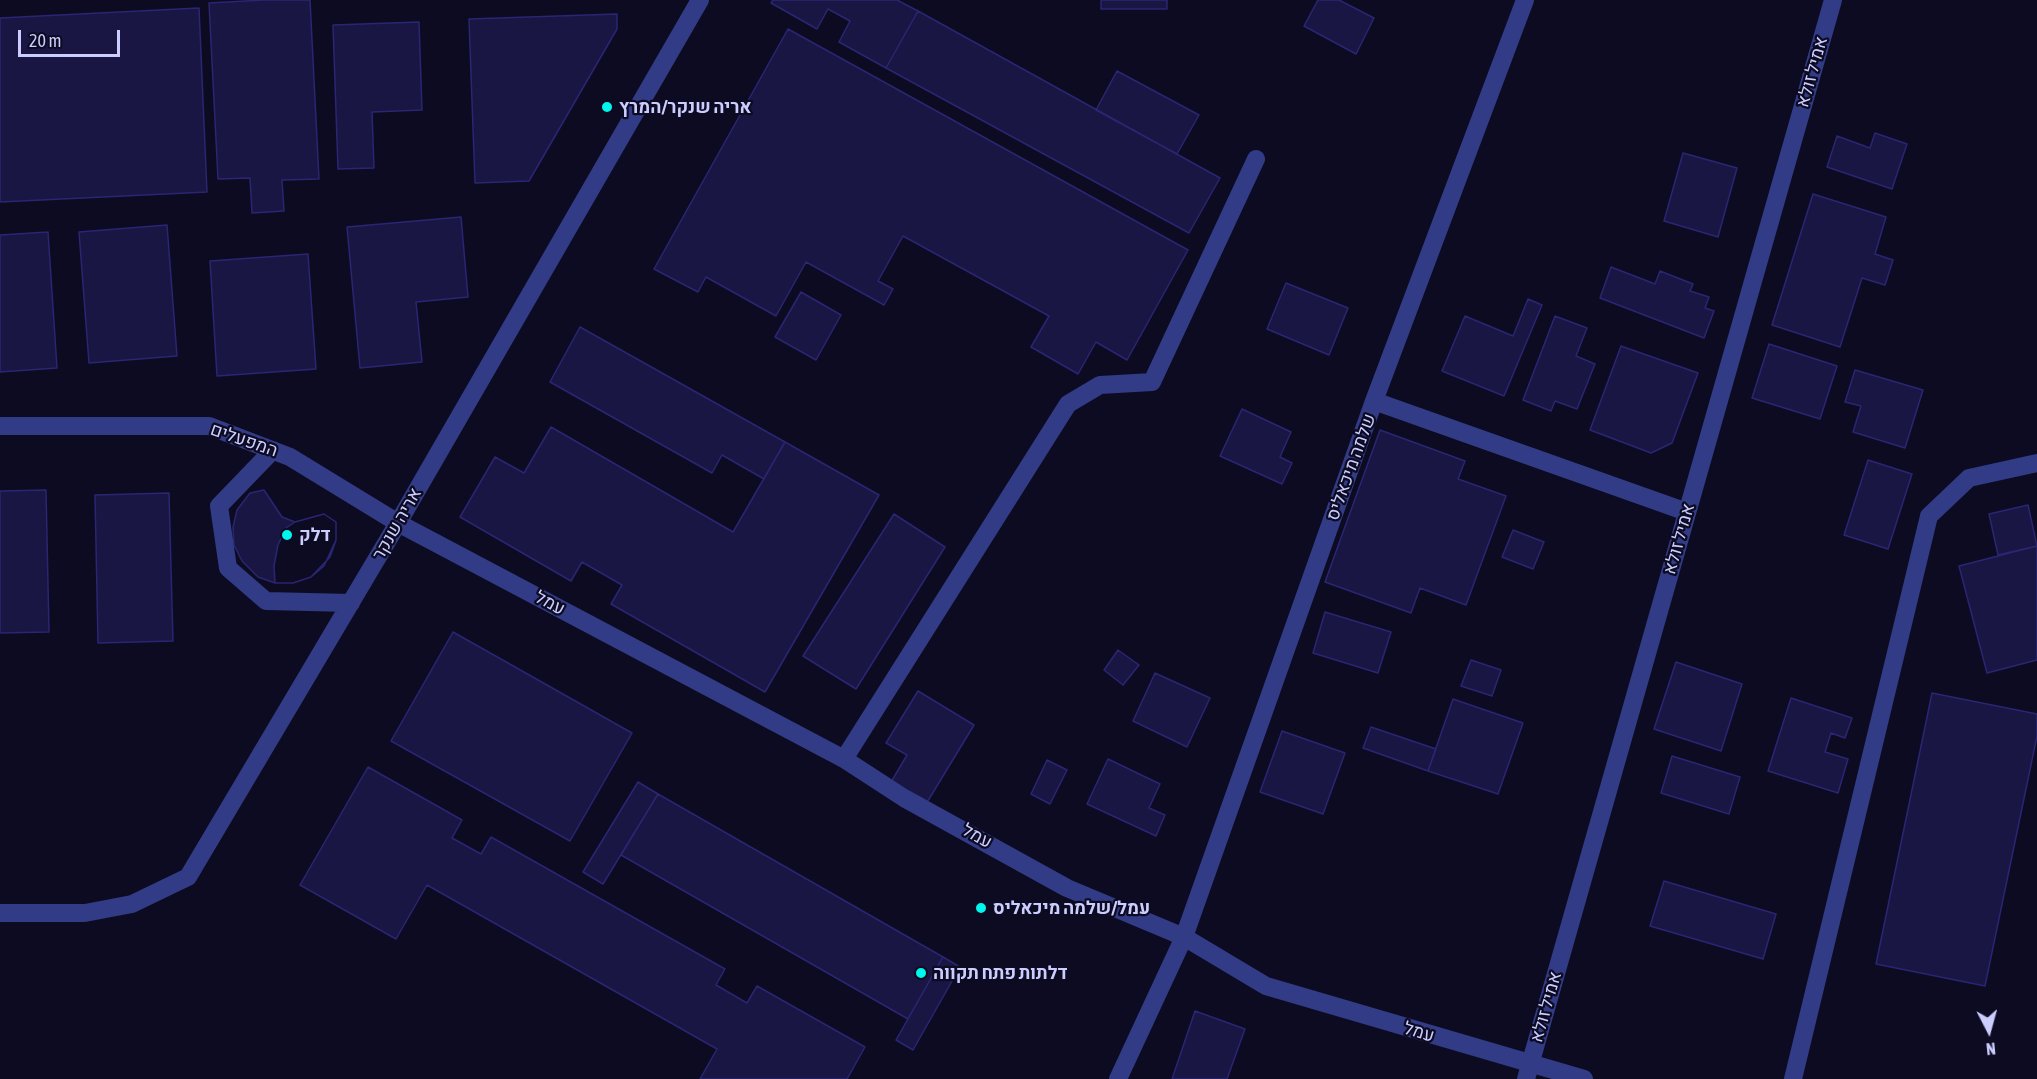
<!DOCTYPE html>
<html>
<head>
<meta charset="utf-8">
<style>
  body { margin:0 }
  #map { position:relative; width:2037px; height:1079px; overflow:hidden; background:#0c0b22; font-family:"Asap Condensed",sans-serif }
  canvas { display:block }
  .north { position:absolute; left:1959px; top:1001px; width:60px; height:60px; -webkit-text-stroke:4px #0c0b22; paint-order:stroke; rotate:174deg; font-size:16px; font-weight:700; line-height:24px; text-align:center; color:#cccdff }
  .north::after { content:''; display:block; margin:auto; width:21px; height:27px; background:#cccdff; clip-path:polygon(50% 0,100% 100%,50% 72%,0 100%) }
  .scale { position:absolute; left:18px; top:30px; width:102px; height:27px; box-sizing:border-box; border:3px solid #cccdff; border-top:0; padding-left:8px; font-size:18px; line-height:21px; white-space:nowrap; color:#cccdff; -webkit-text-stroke:4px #0c0b22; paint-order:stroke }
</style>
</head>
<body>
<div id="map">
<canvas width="2037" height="1079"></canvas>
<div class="north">N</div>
<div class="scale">20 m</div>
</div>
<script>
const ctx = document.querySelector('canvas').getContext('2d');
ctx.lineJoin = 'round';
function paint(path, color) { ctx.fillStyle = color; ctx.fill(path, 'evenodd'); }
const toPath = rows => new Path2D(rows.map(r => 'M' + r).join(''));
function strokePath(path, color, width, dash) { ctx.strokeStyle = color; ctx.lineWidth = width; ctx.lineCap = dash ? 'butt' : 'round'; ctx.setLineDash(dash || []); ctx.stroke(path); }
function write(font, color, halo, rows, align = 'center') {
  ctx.font = font + ' "Asap Condensed",Heebo,sans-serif'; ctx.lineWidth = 4.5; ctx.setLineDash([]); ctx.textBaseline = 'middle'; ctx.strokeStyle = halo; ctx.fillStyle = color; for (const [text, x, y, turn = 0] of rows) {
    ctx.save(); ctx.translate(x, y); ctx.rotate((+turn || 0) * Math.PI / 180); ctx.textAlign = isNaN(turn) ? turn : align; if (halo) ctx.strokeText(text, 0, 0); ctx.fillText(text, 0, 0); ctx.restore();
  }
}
const building = toPath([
  [264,0,310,0,319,179,282,180,284,211,252,213,250,178,218,179,209,3,264,0],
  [773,0,897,0,918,11,886,68,839,42,850,21,828,9,817,29,771,3,773,0],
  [1101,0,1167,0,1167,9,1101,9,1101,0],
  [1318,0,1339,0,1374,18,1356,54,1304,26,1318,0],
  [199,8,207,192,0,202,0,18,199,8],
  [918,11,1220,178,1189,233,886,68,918,11],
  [617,14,617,29,529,181,475,183,469,19,617,14],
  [419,22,422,110,372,112,374,168,338,169,333,25,419,22],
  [788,29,1188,250,1127,360,1096,342,1078,374,1031,347,1049,316,903,236,878,281,893,289,884,305,806,262,776,316,706,277,698,292,654,269,788,29],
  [1117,71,1199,115,1177,154,1096,110,1117,71],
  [1875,133,1907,144,1892,189,1827,167,1837,136,1870,148,1875,133],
  [1683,153,1737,168,1718,237,1664,221,1683,153],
  [1813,194,1886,217,1875,254,1893,260,1885,285,1862,278,1840,347,1772,325,1813,194],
  [461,217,468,297,416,302,422,362,360,368,347,227,461,217],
  [167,225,177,356,89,363,79,232,167,225],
  [48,232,57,368,0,372,0,235,48,232],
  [308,254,316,369,217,376,210,261,308,254],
  [1611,267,1655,284,1660,271,1693,284,1690,291,1709,297,1705,308,1714,311,1704,338,1600,298,1611,267],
  [1286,283,1348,308,1329,355,1267,329,1286,283],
  [801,292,841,315,816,360,775,337,801,292],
  [1528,299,1542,305,1504,396,1442,371,1465,316,1513,336,1528,299],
  [1555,316,1587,328,1576,356,1595,364,1577,409,1555,401,1551,411,1523,400,1555,316],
  [580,327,785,442,764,479,722,455,712,473,550,382,580,327],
  [1769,344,1837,366,1820,419,1752,398,1769,344],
  [1621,346,1698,373,1672,443,1651,453,1590,430,1621,346],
  [1855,370,1923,390,1905,448,1853,432,1861,406,1845,402,1855,370],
  [1242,409,1291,432,1280,457,1292,463,1282,484,1220,456,1242,409],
  [551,427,733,532,785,442,879,495,765,692,611,604,622,585,582,562,571,581,460,517,495,457,524,473,551,427],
  [1380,430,1465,461,1458,479,1506,496,1466,605,1420,588,1411,613,1325,582,1380,430],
  [1868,460,1912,474,1888,549,1844,535,1868,460],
  [46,490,49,632,0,633,0,491,46,490],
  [264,490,282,517,295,522,324,514,336,522,336,540,330,557,311,577,293,583,275,583,258,577,242,561,234,545,233,527,237,510,250,493,264,490],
  [169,493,173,641,98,643,95,495,169,493],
  [2028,505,2037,546,1998,555,1989,514,2028,505],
  [324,514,336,522,336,540,324,566,311,577,293,583,275,583,274,566,278,545,286,528,295,522,324,514],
  [894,514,945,547,856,689,803,656,894,514],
  [1513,530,1544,542,1533,569,1502,557,1513,530],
  [2037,546,2037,660,1987,673,1959,566,2037,546],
  [1325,612,1391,632,1378,673,1313,653,1325,612],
  [453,632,632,733,570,841,391,741,453,632],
  [1118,650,1139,665,1123,685,1104,670,1118,650],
  [1471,660,1501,670,1492,696,1461,686,1471,660],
  [1676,662,1742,684,1721,751,1654,729,1676,662],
  [1155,673,1210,698,1187,747,1133,721,1155,673],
  [918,691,974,725,926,804,891,782,907,755,886,743,918,691],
  [1932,693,2037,714,2037,736,1985,986,1876,964,1932,693],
  [1791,698,1852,718,1845,738,1831,733,1825,752,1848,759,1838,793,1768,771,1791,698],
  [1453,699,1523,723,1498,794,1428,771,1453,699],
  [1371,727,1436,749,1428,771,1363,748,1371,727],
  [1282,731,1345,753,1323,814,1260,792,1282,731],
  [1672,756,1740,777,1729,814,1661,793,1672,756],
  [1108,759,1160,784,1149,808,1165,815,1156,836,1087,804,1108,759],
  [1047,760,1067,770,1050,804,1031,794,1047,760],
  [368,767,462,820,452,838,481,854,491,837,725,969,716,985,747,1003,757,986,865,1047,847,1079,700,1079,717,1049,427,885,396,939,300,885,368,767],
  [638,782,658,794,603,884,583,872,638,782],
  [658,794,943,957,908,1019,621,855,658,794],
  [1664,881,1776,914,1763,959,1650,926,1664,881],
  [943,957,960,967,913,1050,896,1040,943,957],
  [1195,1011,1245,1029,1227,1079,1172,1079,1195,1011]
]);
paint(building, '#191644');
strokePath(building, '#2a2673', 1.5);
strokePath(toPath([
  [1374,401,1687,512],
  [0,426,209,426,290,457,398,523,844,759,904,798,1067,888,1184,937,1266,986,1584,1079],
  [273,450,219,506,228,568,266,601,351,603],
  [844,759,1068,404,1100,385,1152,382,1256,159],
  [0,913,85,913,132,904,188,877,398,523,700,0],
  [1118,1079,1184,937,1374,401,1525,0],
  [1526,1079,1833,0],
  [1793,1079,1929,516,1969,478,2037,463]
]), '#323b85', 18);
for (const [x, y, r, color] of [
  [607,107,6,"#00f7ed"],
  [287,535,6,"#00f7ed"],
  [981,908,6,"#00f7ed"],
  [921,973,6,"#00f7ed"]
]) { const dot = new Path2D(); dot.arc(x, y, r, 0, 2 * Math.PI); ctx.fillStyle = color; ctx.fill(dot); strokePath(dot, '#0c0b22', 2); }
write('18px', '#cccdff', '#0c0b22', [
  ["אמיל זולא",1812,72,-74],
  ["המפעלים",244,440,19],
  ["שלמה מיכאליס",1351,467,-70],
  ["אריה שנקר",397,524,-60],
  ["אמיל זולא",1679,539,-74],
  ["עמל",550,603,28],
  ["עמל",977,836,29],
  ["אמיל זולא",1546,1007,-74],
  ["עמל",1419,1032,17]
]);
write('bold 18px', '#cccdff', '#0c0b22', [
  ["אריה שנקר/המרץ",619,107],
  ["דלק",299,535],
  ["עמל/שלמה מיכאליס",993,908],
  ["דלתות פתח תקווה",933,973]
], 'left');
</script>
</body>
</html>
